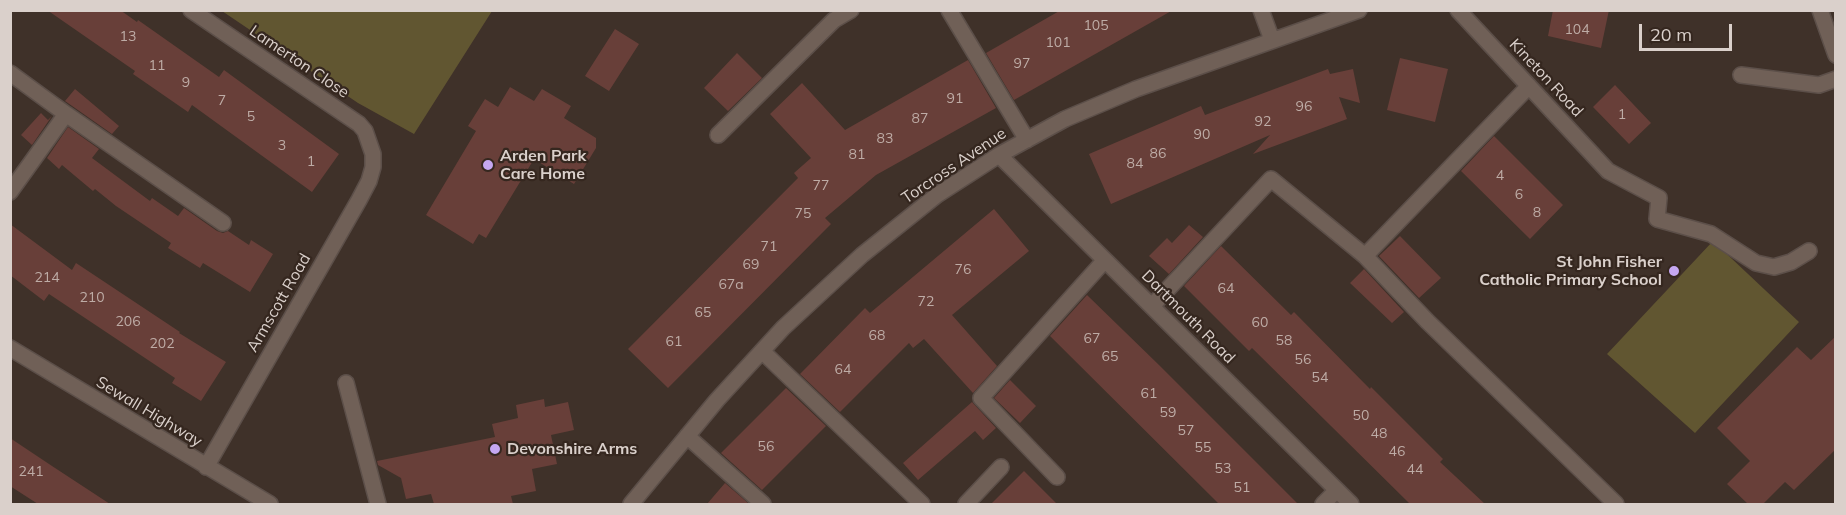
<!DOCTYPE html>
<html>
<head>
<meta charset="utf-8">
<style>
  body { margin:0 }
  #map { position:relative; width:1846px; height:515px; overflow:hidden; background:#3f3129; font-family:Mulish,sans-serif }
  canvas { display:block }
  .frame { position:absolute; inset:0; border:12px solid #dad0cb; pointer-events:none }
  .scale { position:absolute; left:1639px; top:24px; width:93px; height:27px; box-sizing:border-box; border:3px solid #dad0cb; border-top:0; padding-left:8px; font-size:18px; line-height:21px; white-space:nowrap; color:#dad0cb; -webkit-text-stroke:4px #35271f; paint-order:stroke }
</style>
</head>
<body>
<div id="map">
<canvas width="1846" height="515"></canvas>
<div class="frame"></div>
<div class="scale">20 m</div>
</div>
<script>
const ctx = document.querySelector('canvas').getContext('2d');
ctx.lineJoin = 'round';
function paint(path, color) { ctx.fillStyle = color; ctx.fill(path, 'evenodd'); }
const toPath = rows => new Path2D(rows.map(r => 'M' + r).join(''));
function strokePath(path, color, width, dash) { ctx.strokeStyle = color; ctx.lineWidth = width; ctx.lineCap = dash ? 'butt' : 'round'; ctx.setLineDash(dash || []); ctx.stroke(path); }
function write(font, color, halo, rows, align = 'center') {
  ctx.font = font + ' Mulish,sans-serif'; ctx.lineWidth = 4.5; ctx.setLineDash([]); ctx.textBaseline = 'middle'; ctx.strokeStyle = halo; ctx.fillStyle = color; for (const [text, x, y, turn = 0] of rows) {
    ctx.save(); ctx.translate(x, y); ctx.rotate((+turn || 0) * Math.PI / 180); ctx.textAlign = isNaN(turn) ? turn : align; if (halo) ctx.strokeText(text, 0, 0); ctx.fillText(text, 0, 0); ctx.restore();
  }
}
paint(toPath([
  [222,11,492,11,414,134,358,103],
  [1713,241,1799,322,1695,433,1607,354]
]), '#615631');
paint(toPath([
  [47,10,120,10,137,22,138,20,219,77,224,70,339,154,312,192,192,105,188,112,133,74,135,71],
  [1061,10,1173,10,1014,100,986,53],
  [1553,10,1609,10,1601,48,1548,36],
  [615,29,639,44,609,91,585,76],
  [737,53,762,78,728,111,704,88],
  [1400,58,1448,69,1435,122,1387,110],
  [968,60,996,108,876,175,825,218,831,224,668,388,628,349,798,178,794,173,811,158,770,114,802,83,845,130],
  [1328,69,1330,74,1353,69,1360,103,1339,97,1347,119,1253,154,1270,135,1111,204,1089,154,1201,106,1205,115],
  [1615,85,1651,123,1629,144,1593,107],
  [510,87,534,101,542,89,571,106,564,118,596,138,596,148,574,184,534,159,486,238,479,234,473,244,426,215,476,131,468,126,485,99,498,107],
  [75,89,119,126,112,134,65,101],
  [41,113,48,120,52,116,32,145,21,135],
  [68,127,99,149,92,158,150,201,152,198,178,216,184,208,217,231,223,233,228,231,249,245,251,240,273,254,250,292,203,263,200,268,168,248,171,243,116,206,95,189,93,191,62,165,59,169,47,158],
  [1494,136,1563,205,1530,239,1461,171],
  [994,209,1029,251,952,315,997,366,973,393,924,339,913,348,909,343,840,412,800,374,865,308,870,313],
  [10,224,72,270,76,263,180,332,179,333,226,362,201,401,172,383,175,378,49,294,44,301,10,275],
  [1189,225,1203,237,1169,274,1149,256,1167,238,1172,243],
  [1400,236,1441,278,1419,298,1379,256],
  [1221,246,1291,315,1294,312,1370,389,1371,387,1443,459,1440,462,1485,504,1410,504,1252,348,1249,351,1184,286],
  [1364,269,1404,312,1392,323,1350,283],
  [1087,295,1159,365,1298,504,1219,504,1050,336],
  [1836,336,1836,449,1794,490,1785,482,1763,504,1748,504,1727,484,1750,461,1717,428,1797,347,1811,360],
  [1010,380,1036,406,1020,423,994,398],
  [786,388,826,426,762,490,721,453],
  [544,399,545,407,568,402,574,430,551,435,557,464,532,469,536,491,511,496,513,504,434,504,431,494,406,499,401,478,378,465,377,461,495,437,492,424,518,418,516,405],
  [972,402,996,428,983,440,975,431,918,480,903,463],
  [10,438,52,466,110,504,38,504,10,486],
  [1024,471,1057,504,991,504],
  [725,483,748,503,707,504]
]), '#683f39');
const minor = toPath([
  [191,10,359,124,365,131,373,154,373,167,369,181,359,200,206,467],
  [949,10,1027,140],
  [1261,10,1272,40],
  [1458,10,1608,171,1659,198,1657,219,1711,234,1756,263,1774,267,1791,262,1809,251],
  [1820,10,1836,55],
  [10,73,66,114],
  [1741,75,1819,85,1836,79],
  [1529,86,1365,256,1427,321,1616,504],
  [718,135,834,20,851,10],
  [999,155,1351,504],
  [10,192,66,114,223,223],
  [1152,306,1271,179,1365,256],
  [10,348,270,504],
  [763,352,922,504],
  [346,383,378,504],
  [687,436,763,504],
  [1057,477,981,398,1105,260],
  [631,504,717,400,783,328,862,255,937,195,999,155,1065,119,1136,89,1359,10],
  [966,504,1001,467],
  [1323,504,1337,490]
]);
strokePath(minor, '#5c4f49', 18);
strokePath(minor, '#706057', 15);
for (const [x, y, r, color] of [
  [488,165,6,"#c5a7f1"],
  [1674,271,6,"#c5a7f1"],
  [495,449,6,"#c5a7f1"]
]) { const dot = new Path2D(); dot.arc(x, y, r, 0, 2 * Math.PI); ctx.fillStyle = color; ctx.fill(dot); strokePath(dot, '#35271f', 2); }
write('14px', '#beaca6', null, [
  ["105",1096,26],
  ["104",1577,30],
  ["13",128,37],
  ["101",1058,43],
  ["97",1022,64],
  ["11",157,66],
  ["9",186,83],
  ["91",955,99],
  ["7",222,101],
  ["96",1304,107],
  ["1",1622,115],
  ["5",251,117],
  ["87",920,119],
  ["92",1263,122],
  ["90",1202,135],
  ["83",885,139],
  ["3",282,146],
  ["86",1158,154],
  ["81",857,155],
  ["1",311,162],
  ["84",1135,164],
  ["4",1500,176],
  ["77",821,186],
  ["6",1519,195],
  ["8",1537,213],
  ["75",803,214],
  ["71",769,247],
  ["69",751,265],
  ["76",963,270],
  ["214",47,278],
  ["67a",731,285],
  ["64",1226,289],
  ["210",92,298],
  ["72",926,302],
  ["65",703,313],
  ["206",128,322],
  ["60",1260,323],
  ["68",877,336],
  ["67",1092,339],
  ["58",1284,341],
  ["61",674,342],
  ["202",162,344],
  ["65",1110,357],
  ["56",1303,360],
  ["64",843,370],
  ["54",1320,378],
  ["61",1149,394],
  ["59",1168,413],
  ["50",1361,416],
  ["57",1186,431],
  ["48",1379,434],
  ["56",766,447],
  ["55",1203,448],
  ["46",1397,452],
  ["53",1223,469],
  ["44",1415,470],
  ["241",31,472],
  ["51",1242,488]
]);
write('16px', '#dad0cb', '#35271f', [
  ["Lamerton Close",299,62,34],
  ["Kineton Road",1546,78,47],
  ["Torcross Avenue",954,166,-34],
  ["Armscott Road",279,303,-60],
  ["Dartmouth Road",1188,317,45],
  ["Sewall Highway",149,412,31]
]);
write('bold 16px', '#dad0cb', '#35271f', [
  ["Arden Park",500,156],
  ["Care Home",500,174],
  ["St John Fisher",1662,262,"right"],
  ["Catholic Primary School",1662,280,"right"],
  ["Devonshire Arms",507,449]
], 'left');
</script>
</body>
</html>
